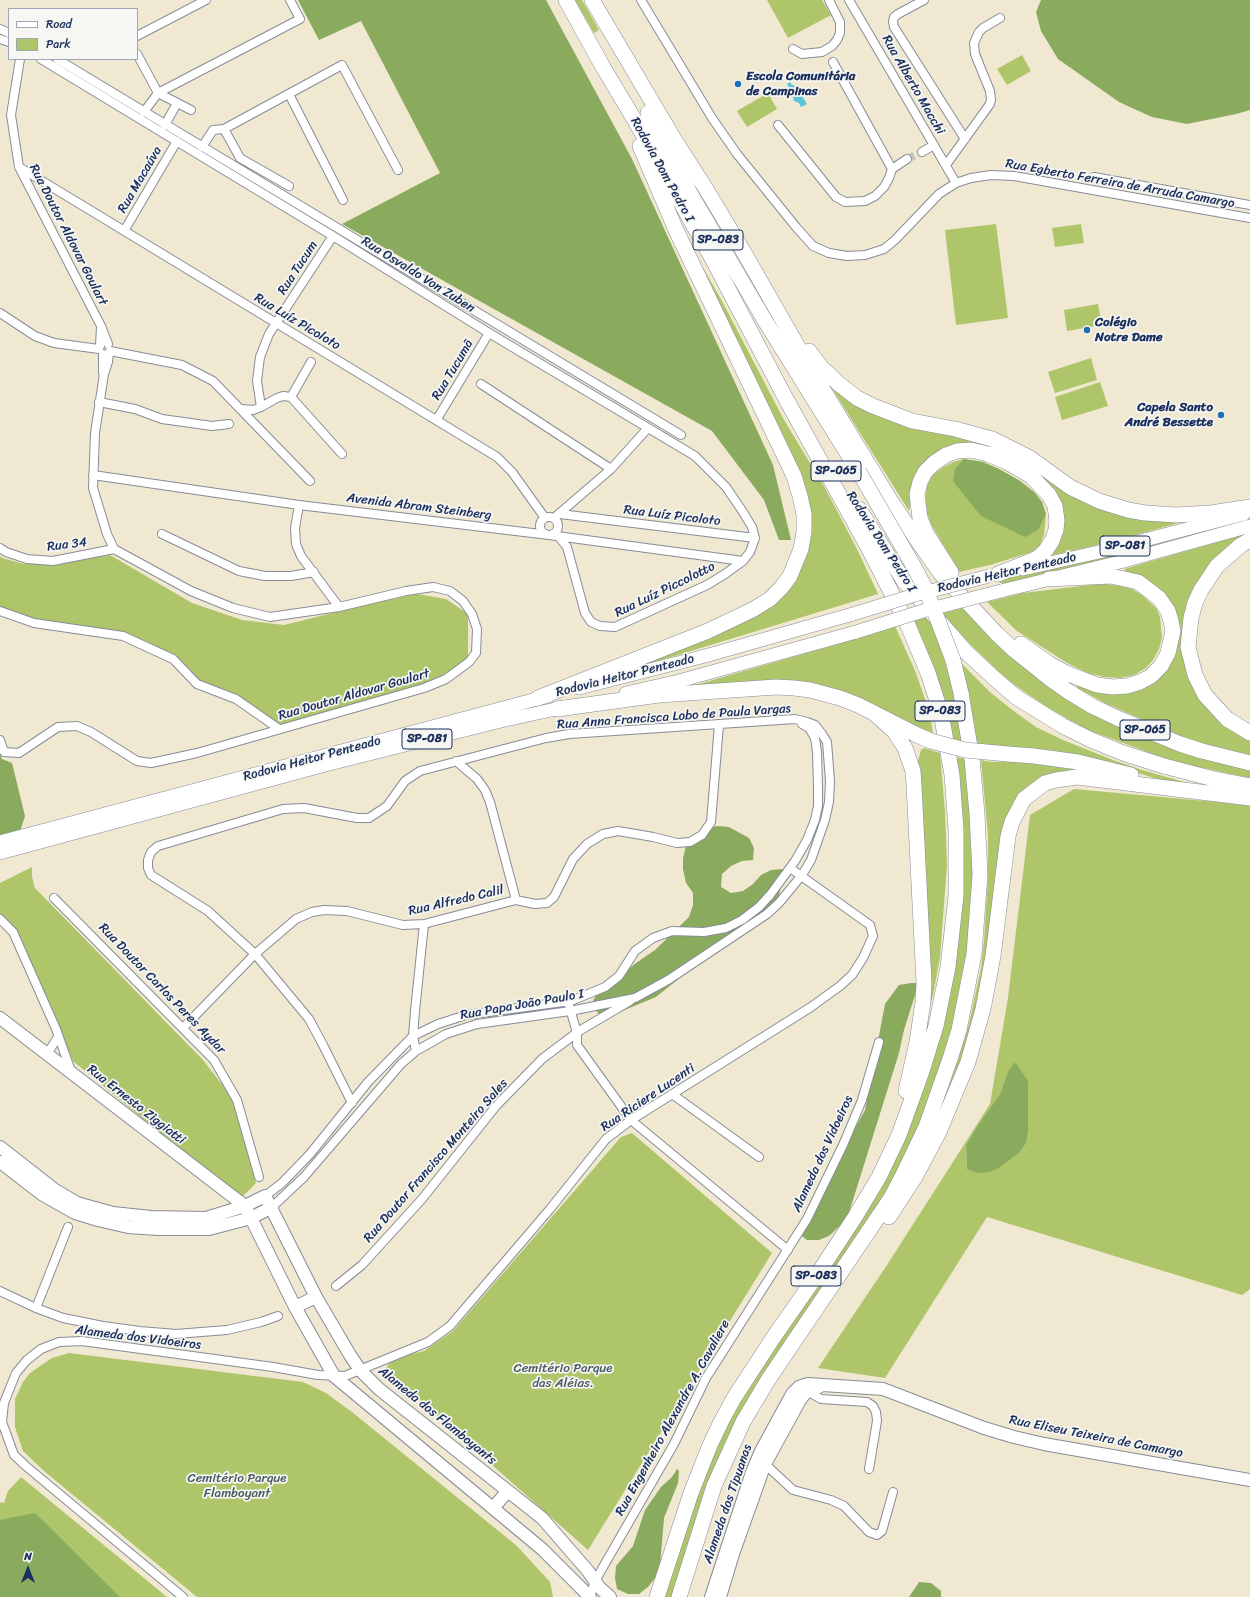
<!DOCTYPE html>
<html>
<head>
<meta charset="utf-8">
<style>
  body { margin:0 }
  #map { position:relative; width:1250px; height:1597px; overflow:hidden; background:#f0e8d1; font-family:Sriracha,sans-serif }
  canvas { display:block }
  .legend { position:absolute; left:8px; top:8px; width:130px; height:52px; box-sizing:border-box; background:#f6f6f2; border:1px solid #9ea6b7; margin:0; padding:5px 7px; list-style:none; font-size:12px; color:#1b2f5e }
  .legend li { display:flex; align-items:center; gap:8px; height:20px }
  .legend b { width:20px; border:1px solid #9ea6b7 }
  .north { position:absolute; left:8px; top:1549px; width:40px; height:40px; -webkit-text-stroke:3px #f6f6f2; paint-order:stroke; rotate:0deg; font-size:11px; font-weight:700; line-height:16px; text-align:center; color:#1b2f5e }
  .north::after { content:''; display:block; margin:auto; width:14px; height:18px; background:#1b2f5e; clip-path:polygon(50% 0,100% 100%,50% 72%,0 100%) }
</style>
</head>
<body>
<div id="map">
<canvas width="1250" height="1597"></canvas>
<ul class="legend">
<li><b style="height:5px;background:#fff"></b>Road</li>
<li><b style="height:11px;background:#aec56a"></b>Park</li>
</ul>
<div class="north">N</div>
</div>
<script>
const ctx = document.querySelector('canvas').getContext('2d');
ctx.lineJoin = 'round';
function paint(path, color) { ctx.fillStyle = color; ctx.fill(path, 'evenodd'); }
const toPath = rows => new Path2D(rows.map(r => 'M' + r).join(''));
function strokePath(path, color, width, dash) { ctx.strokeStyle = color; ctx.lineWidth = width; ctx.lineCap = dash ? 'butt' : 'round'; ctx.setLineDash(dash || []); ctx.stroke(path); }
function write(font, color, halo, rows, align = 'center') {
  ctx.font = font + ' Sriracha,sans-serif'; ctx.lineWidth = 3.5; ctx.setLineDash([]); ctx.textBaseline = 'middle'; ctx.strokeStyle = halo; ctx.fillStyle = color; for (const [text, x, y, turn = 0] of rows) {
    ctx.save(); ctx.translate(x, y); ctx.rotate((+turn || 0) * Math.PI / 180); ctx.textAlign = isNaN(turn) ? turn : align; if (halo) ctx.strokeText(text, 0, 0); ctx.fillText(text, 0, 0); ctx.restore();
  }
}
paint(toPath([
  [575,0,582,0,599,30,594,33],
  [767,0,822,0,831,15,788,38],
  [1022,55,1031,71,1007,85,997,69],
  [768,93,777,109,747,127,737,111],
  [996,224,1008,318,956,325,945,230],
  [1081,224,1084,243,1055,247,1052,228],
  [691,247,722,301,784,420,825,488,857,549,878,594,622,672,767,605,808,524],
  [1098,304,1102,325,1067,331,1064,310],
  [1091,358,1097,380,1055,393,1048,372],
  [828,382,845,393,999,447,1075,494,1182,522,1110,542,1045,557,1061,505,971,444,913,488,909,511],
  [1100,382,1108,406,1062,420,1055,397],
  [964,459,983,462,999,469,1020,481,1034,492,1042,502,1046,514,1044,535,1040,545,1032,552,990,565,959,572,931,524,926,510,925,499,927,486,932,476,942,468,953,462],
  [1250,516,1250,520,1149,548,1004,584,996,581,1101,557],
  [1248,533,1206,574,1187,667,1250,738,1250,755,1193,741,1167,730,1107,704,1077,688,1077,685,1136,689,1178,628,1124,569],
  [110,555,192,603,242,620,284,625,377,602,417,594,446,599,468,614,468,660,423,686,278,726,197,682,175,658,124,634,30,619,0,607,0,556,2,558,24,564,57,564],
  [1105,584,1120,586,1132,589,1142,595,1156,608,1160,617,1162,638,1159,649,1153,660,1146,668,1134,675,1120,678,1104,677,1088,673,1067,663,1017,631,987,602,1023,593,1090,585],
  [962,608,989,635,1030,672,1250,768,1250,778,1180,763,1158,756,1088,730,1048,708,1012,683,998,671,968,642,946,618,943,613],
  [929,616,951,679,965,743,952,740,911,621],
  [895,626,916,673,930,714,933,734,921,731,853,696,692,686,855,639],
  [959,661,991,693,1015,712,1036,727,1063,740,1113,760,1142,770,1216,791,1161,780,1108,764,977,745],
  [924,748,940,753,945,811,947,865,940,957,933,995,921,1043,916,768,921,750],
  [954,757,968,759,973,821,973,903,961,998,934,1091,895,1181,778,1356,673,1597,662,1597,681,1534,726,1422,857,1221,947,993],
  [981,760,991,762,1039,760,1091,769,1022,794,975,1026,945,1099,969,1024,981,968,984,941,988,877,988,835],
  [1074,789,1250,805,1250,1289,1242,1295,987,1217,885,1378,818,1368,887,1265,990,1104,1008,998,1030,815],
  [1016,1062,1019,1153,999,1168,967,1169,966,1145,978,1125,1000,1094,1008,1071],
  [32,867,32,877,35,888,203,1060,231,1096,256,1183,240,1199,73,1061,61,1031,15,931,0,918,0,883],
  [632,1133,772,1253,588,1550,385,1370,392,1359,424,1351,453,1331,621,1137],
  [69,1353,303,1382,326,1393,352,1412,517,1546,550,1582,553,1597,197,1597,44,1471,23,1451,15,1427,15,1399,23,1382,30,1373,52,1358],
  [21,1477,167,1597,0,1597,0,1502,4,1503,8,1491]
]), '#aec56a');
paint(toPath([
  [298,0,546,0,632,159,773,465,791,540,779,540,764,500,712,431,342,224,440,173,361,21,319,40],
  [1041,0,1250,0,1250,110,1236,114,1187,124,1152,117,1119,102,1058,59,1041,31,1036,12],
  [964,459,983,462,999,469,1020,481,1034,492,1042,502,1046,514,1038,530,1025,537,981,516,953,481,955,469],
  [0,753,2,759,12,763,25,816,20,832,0,837],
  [717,826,729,827,749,838,754,848,753,860,742,861,731,866,722,874,721,887,731,893,743,891,753,884,761,875,771,870,783,869,785,870,784,874,778,899,656,997,622,1011,610,1014,599,1014,591,1005,596,995,636,963,655,950,689,917,693,905,693,893,686,883,683,869,683,858,686,846,705,829],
  [911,983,917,983,916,992,904,1030,899,1053,847,1219,829,1236,819,1240,807,1240,798,1233,865,1110,885,1004,899,985],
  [1015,1062,1028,1081,1028,1131,1026,1143,1019,1153,999,1168,989,1172,977,1173,967,1169,966,1145,978,1125,1000,1094,1008,1071],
  [677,1469,679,1471,678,1483,664,1518,660,1566,656,1577,648,1587,639,1594,628,1594,617,1589,615,1578,616,1566,633,1546,645,1510,661,1487,672,1477],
  [35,1513,120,1597,0,1597,0,1520],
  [919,1582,931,1583,941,1591,941,1597,909,1597]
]), '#8aaa5e');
paint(toPath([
  [790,82,792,85,796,86,807,104,801,107,799,103,794,101,793,95,787,84]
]), '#5bc4d7');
strokePath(toPath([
  [907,159,922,152]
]), '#c5c3ba', 8, [8, 4]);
const street = toPath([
  [641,0,712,118,737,154,796,227,813,246,829,253,847,256,865,255,884,249,895,240,939,194,956,183,971,178,991,175,1014,176,1250,218],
  [849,0,956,183],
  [924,0,898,14,894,17,893,22,894,27,965,139],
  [0,29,9,33],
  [137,36,206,0],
  [0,39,9,42],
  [793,49,802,54,822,52,832,46,837,40,840,33,840,22,829,0],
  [137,54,158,93,191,110],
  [20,59,11,115,19,167,101,326,108,344],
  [41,59,333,236,489,333,695,456,726,487,743,512,752,527,755,538],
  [57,59,681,435],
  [833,62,892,169],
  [289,94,343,200],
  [144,112,158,93,300,19,290,0],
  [165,125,177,103],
  [778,125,836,197,845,202,865,201,875,196,884,187,889,178,892,169,907,159],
  [224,129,240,158,289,186],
  [202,147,213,130,224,129,342,65,398,170],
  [922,152,934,145],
  [946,165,990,104,991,100,990,91,975,54,974,43,979,32,983,28,1000,18],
  [19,167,497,457,512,472,545,518],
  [1094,177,1250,205],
  [124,231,177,141],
  [0,313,35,336,54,343,99,349],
  [100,346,101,327],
  [110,351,182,365,213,381,310,481],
  [103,354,103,373],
  [481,384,611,469],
  [291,397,311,362],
  [99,402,135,409,162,419,212,426,229,424],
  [261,407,277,398,283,396,291,397,342,454],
  [242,409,253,410,261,407,257,381,260,357,269,334,333,236],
  [437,419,489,333],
  [93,475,299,505,549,535,743,561],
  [299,505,295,528,296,544,301,556,339,607],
  [560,514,755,538],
  '540 526a9 9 0 1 1 18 0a9 9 0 1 1-18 0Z',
  [554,518,611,469,648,428],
  [162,534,239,571,265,576,291,576,314,572],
  [559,537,567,547,585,613,591,622,600,626,615,627,707,585,725,574,743,561,750,552,755,538],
  [0,548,6,552,27,559,53,561,114,549],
  [0,611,34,623,123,636,173,659,197,684,236,699,279,729],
  [0,740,4,752,19,753,58,727,77,726,91,732,137,761,151,763,197,753,424,688,446,679,469,662,476,653,477,629,472,614,463,601,450,591,433,587,406,591,339,607,270,617,233,608,191,591,114,549,107,534,93,488,95,433,104,374,108,362,109,353],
  [456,761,477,779,485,790,490,802,516,900],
  [54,898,214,1060,237,1100,259,1177],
  [0,919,13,932,56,1029,71,1071],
  [569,1005,577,1033,577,1045,631,1120,788,1250],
  [183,1028,255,954,296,919,312,912,324,910,347,911,403,925,424,924,516,900,535,904,547,903,554,897,573,859,587,844,603,834,618,831,653,837,677,843,690,842,702,835,711,822,719,725],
  [416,1051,413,1036,415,1011,424,924],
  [47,1054,58,1037],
  [672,1094,759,1157],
  [265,1196,282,1183,310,1154,368,1082,413,1036,438,1024,466,1015,571,1001,605,987,619,976,635,951,653,938,672,931,704,932,726,928,742,920,759,907,770,895,795,861,807,840,815,820,818,806,818,786,817,752,815,738,809,728,802,724],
  [272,1207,304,1177,401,1064,416,1051,446,1034,477,1024,570,1011,635,998,668,980,767,914,779,903,802,875,811,860,825,820,829,802,830,781,827,742,822,734,815,725,807,722,795,719,569,734,546,738,420,771,405,781,387,806,369,818,357,818,304,808,283,809,158,846,151,852,148,860,148,868,151,875,208,911,255,954,309,1019,323,1045,352,1103],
  [336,1286,362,1265,422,1199,496,1106,542,1059,579,1031,630,1001],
  [0,1291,36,1308,63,1318,103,1326,140,1331,176,1334,227,1330,261,1322,278,1316],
  [36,1308,68,1227],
  [807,1391,821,1399,867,1402,873,1406,876,1412,877,1421,869,1469],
  [765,1464,793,1490,831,1500,844,1506,869,1532,877,1535,882,1531,893,1492],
  [183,1597,27,1467,14,1455,2,1422,4,1403,16,1373,27,1360,41,1349,59,1342,82,1341,273,1367,318,1375,345,1376,428,1342,450,1326,550,1209,606,1139,631,1120,811,1007,840,986,852,975,863,958,873,936,870,925,790,868],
  [590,1597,595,1581,674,1444,706,1378,807,1219,843,1145,862,1100,879,1042]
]);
const secondary = toPath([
  [0,1018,245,1206,295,1307,334,1376,542,1549,590,1597],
  [0,1147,55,1190,77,1203,113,1213,151,1217,206,1218,245,1206,265,1196,316,1297,350,1355,360,1370,379,1389,542,1518,588,1571,599,1587,610,1597],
  [0,1162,43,1195,75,1213,98,1220,128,1227,158,1229,209,1229,251,1218,272,1207],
  [295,1307,316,1297],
  [493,1508,508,1491],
  [711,1597,752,1472,761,1451,792,1394,799,1387,808,1384,883,1389,984,1428,1014,1437,1044,1444,1250,1480],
  [720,1597,733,1554,765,1464,800,1400,807,1391,819,1387]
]);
const primary = toPath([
  [1023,569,1099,552,1244,514],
  [1001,591,1120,562,1250,526],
  [579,688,705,656,853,614],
  [626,693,679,681,856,632],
  [0,842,548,696],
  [0,853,329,764,501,721,565,707]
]);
const highway = toPath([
  [566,0,603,67,637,124,717,267],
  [592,0,674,139,706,189,742,249,814,375,890,500,913,534,941,574,996,633,1014,650,1049,678,1069,692,1092,706,1117,718,1180,744,1202,751,1250,763],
  [648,113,690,193,767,324,859,472],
  [809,351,821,367,839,384,857,398,873,406,912,421,955,429,992,439,1030,458,1070,487,1099,501,1128,510,1145,513,1176,515,1211,513,1250,507],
  [859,509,904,581,966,652,994,678,1016,697,1063,726,1089,739,1123,753,1164,766,1214,779,1250,786],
  [1250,540,1241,545,1217,566,1201,590,1195,603,1191,618,1188,647,1195,675,1205,695,1227,719,1250,733],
  [951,572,926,533,920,518,917,494,920,482,925,472,934,463,946,455,957,451,971,450,988,454,1007,462,1031,476,1049,495,1055,506,1057,520,1056,530,1052,541,1046,550,1039,557,1031,561,998,574],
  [1021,644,1048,663,1066,673,1097,685,1113,687,1127,686,1140,682,1151,676,1161,666,1168,653,1173,631,1171,621,1168,611,1159,598,1138,582,1111,576,1049,579],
  [538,698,708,631,754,609,770,599,781,588,790,576,801,549,804,532,804,514,800,496,794,476,676,230,640,146],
  [557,709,659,695,776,687,794,688,810,690,840,698,858,705,917,735],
  [875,714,894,731,905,748,913,771,914,785,924,982,923,1002,917,1042,906,1091],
  [1008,754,1034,756,1078,762,1131,775],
  [889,1217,915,1177,939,1132,968,1062,983,1009,993,956,1008,836,1012,822,1024,799,1045,783,1056,780,1077,777,1250,798],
  [657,1597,691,1493,710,1445,722,1420,734,1398,773,1338,817,1275,855,1217,879,1177,899,1135,921,1074,936,1026,948,967,956,896,956,829,952,775,941,713,928,673,907,623,868,547,786,399,712,258],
  [679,1597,714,1486,743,1422,768,1380,891,1198,903,1175,926,1127,951,1056,959,1030,974,954,980,875,977,814,972,759,961,693]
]);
strokePath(street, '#868c98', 10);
strokePath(secondary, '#868c98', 14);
strokePath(primary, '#868c98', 14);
strokePath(highway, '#868c98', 16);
strokePath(street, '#fff', 8);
strokePath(secondary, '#fff', 12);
strokePath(primary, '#fff', 13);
strokePath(highway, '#fff', 15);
const primaryBridge = toPath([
  [853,614,915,595,989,576],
  [856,632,923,611,1001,591]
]);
const highwayBridge = toPath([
  [859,472,913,565,925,588,939,623,953,660,961,693],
  [917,735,931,741,965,750,1008,754]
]);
strokePath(primaryBridge, '#868c98', 14, []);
strokePath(highwayBridge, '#868c98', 16, []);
strokePath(primaryBridge, '#fff', 13);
strokePath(highwayBridge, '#fff', 15);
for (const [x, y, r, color] of [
  [738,84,4,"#1f6fb2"],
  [1087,330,4,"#1f6fb2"],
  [1221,415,4,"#1f6fb2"]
]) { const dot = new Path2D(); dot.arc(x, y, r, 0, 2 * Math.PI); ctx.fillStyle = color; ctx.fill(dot); strokePath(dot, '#f6f6f2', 1.5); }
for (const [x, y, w] of [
  [718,240,50],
  [836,471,50],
  [1125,546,50],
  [940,711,50],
  [1145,730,50],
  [427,739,50],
  [816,1276,50]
]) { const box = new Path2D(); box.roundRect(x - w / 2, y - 10, w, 20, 3); ctx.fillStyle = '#f6f6f2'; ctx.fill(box); strokePath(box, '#1b2f5e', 1); }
write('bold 12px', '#1b2f5e', null, [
  ["SP-083",718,240],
  ["SP-065",836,471],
  ["SP-081",1125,546],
  ["SP-083",940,711],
  ["SP-065",1145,730],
  ["SP-081",427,739],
  ["SP-083",816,1276]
]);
write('bold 13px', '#1b2f5e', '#f6f6f2', [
  ["Escola Comunitária",746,77],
  ["de Campinas",746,92],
  ["Colégio",1095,323],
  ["Notre Dame",1095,338],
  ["Capela Santo",1213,408,"right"],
  ["André Bessette",1213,423,"right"]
], 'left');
write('13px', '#1b2f5e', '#f6f6f2', [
  ["Rua Alberto Macchi",913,85,60],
  ["Rodovia Dom Pedro I",662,170,61],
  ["Rua Macaúva",140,180,-60],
  ["Rua Egberto Ferreira de Arruda Camargo",1120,184,10],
  ["Rua Doutor Aldovar Goulart",68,235,63],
  ["Rua Tucum",298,268,-57],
  ["Rua Osvaldo Von Zuben",418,275,32],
  ["Rua Luíz Picoloto",297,322,31],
  ["Rua Tucumã",453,370,-59],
  ["Avenida Abram Steinberg",419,507,7],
  ["Rua Luíz Picoloto",672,516,7],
  ["Rodovia Dom Pedro I",881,542,57],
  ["Rua 34",67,545,-7],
  ["Rodovia Heitor Penteado",1007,573,-13],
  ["Rua Luíz Piccolotto",665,590,-26],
  ["Rodovia Heitor Penteado",625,676,-14],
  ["Rua Doutor Aldovar Goulart",354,695,-16],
  ["Rua Anna Francisca Lobo de Paula Vargas",674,717,-4],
  ["Rodovia Heitor Penteado",312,759,-15],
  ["Rua Alfredo Calil",456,901,-13],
  ["Rua Doutor Carlos Peres Aydar",162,989,46],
  ["Rua Papa João Paulo I",522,1005,-10],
  ["Rua Riciere Lucenti",648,1098,-34],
  ["Rua Ernesto Ziggiatti",136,1105,38],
  ["Alameda dos Vidoeiros",823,1154,-65],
  ["Rua Doutor Francisco Monteiro Sales",436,1161,-49],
  ["Alameda dos Vidoeiros",138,1338,7],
  ["Alameda dos Flamboyants",437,1416,39],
  ["Rua Engenheiro Alexandre A. Cavaliere",673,1418,-61],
  ["Rua Eliseu Teixeira de Camargo",1096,1437,11],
  ["Alameda dos Tipuanas",728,1504,-71]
]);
write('13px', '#475c62', '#f6f6f2', [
  ["Cemitério Parque",563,1369],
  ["das Aléias.",563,1384],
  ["Cemitério Parque",237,1479],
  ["Flamboyant",237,1494]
]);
</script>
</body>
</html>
